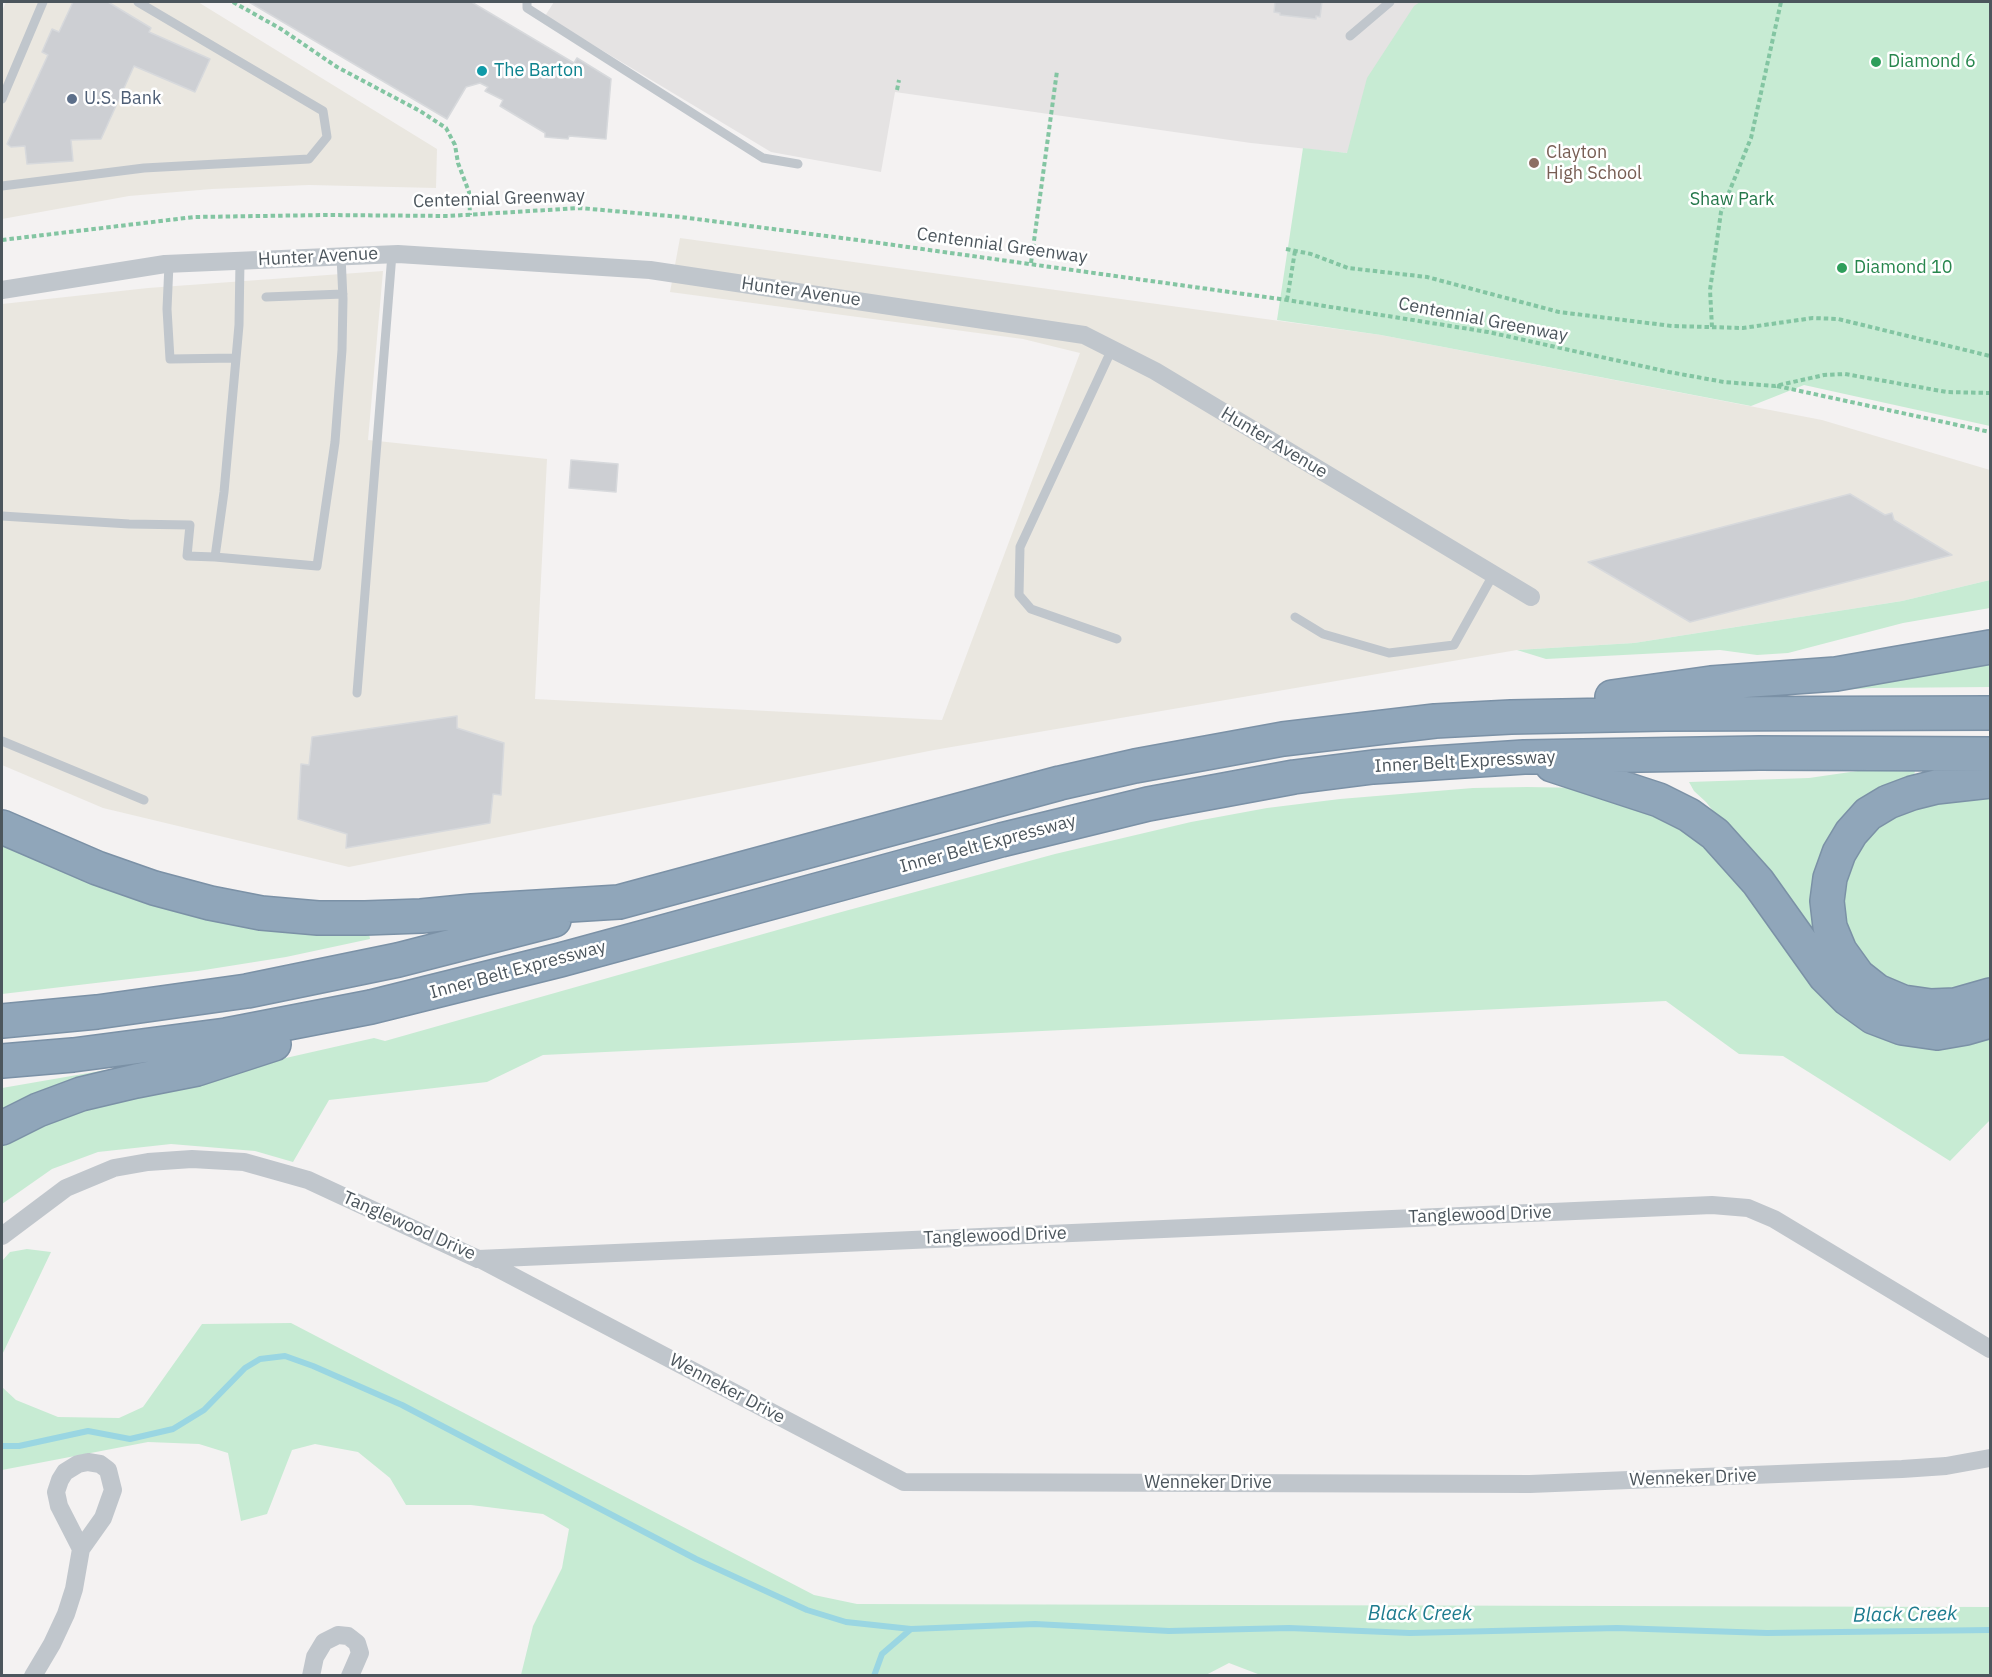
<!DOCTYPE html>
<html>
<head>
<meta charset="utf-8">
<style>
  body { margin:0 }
  #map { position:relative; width:1992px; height:1677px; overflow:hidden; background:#f4f2f2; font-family:"IBM Plex Sans",sans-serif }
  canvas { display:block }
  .frame { position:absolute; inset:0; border:3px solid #4c565d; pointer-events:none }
</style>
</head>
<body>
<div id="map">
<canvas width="1992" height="1677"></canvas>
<div class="frame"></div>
</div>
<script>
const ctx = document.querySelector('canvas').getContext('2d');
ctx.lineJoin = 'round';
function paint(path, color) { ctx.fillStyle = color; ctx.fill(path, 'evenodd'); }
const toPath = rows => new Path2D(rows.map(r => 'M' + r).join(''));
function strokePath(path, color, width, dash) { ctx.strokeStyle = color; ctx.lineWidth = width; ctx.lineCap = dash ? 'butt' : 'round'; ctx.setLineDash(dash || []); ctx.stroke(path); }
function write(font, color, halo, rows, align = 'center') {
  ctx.font = font + ' "IBM Plex Sans",sans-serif'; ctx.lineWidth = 5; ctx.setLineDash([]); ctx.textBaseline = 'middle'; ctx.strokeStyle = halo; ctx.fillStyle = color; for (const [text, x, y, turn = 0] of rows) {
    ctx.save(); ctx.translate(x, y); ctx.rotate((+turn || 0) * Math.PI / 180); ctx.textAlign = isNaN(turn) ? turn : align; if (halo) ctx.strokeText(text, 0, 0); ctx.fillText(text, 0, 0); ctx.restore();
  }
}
paint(toPath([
  [6,2,198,2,437,149,436,188,309,185,212,189,129,196,2,219,2,11],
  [680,238,1381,335,1822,420,1990,470,1990,580,1902,601,1634,643,1517,650,934,750,349,867,103,808,2,765,2,304,148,288,383,271,368,440,547,459,535,699,942,720,1080,353,1023,339,670,292]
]), '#eae7e0');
paint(toPath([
  [554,2,1729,2,1719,54,1346,153,1251,143,895,92,881,172,771,152,545,16]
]), '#e5e3e3');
paint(toPath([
  [1420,2,1990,2,1990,426,1804,385,1751,406,1381,335,1277,320,1303,148,1347,153,1367,78,1414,6],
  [1990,580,1990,608,1903,623,1788,653,1757,655,1720,650,1546,659,1517,650,1634,643,1902,601],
  [1990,656,1990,687,1872,688,1806,692],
  [1878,768,1915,769,1914,779,1888,784,1861,801,1825,953,1706,802,1694,791,1689,782,1809,778],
  [1527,787,1585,788,1628,796,1698,837,1733,875,1804,971,1990,1037,1990,1120,1950,1161,1783,1056,1739,1054,1666,1001,543,1055,487,1082,329,1100,293,1162,255,1151,171,1144,98,1152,52,1169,2,1204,2,1143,48,1118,193,1079,374,1038,385,1041,834,914,1055,854,1191,822,1267,808,1340,799,1473,788],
  [1990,789,1990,980,1963,989,1925,992,1892,983,1869,967,1844,929,1842,906,1848,857,1884,816],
  [2,835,368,926,370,939,286,957,198,971,2,994],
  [106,1070,106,1076,2,1114,2,1088],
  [27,1249,51,1252,2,1355,2,1261,10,1252],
  [291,1323,814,1595,857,1604,1990,1607,1990,1675,1263,1676,1229,1663,1204,1676,521,1675,533,1626,562,1568,569,1529,543,1514,471,1505,406,1505,390,1478,358,1452,315,1444,292,1450,267,1514,241,1521,228,1453,199,1444,148,1442,2,1470,2,1387,16,1400,58,1417,119,1418,143,1407,202,1324]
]), '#c7ebd3');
strokePath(toPath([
  [2,1446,19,1446,88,1431,130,1439,173,1429,204,1410,245,1368,260,1359,285,1356,313,1366,402,1405,696,1559,807,1610,846,1622,911,1629],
  [874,1676,882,1654,911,1629,1035,1624,1169,1631,1289,1628,1410,1633,1617,1628,1767,1633,1990,1630]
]), '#9ad6e2', 6);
const building = toPath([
  [73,2,108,2,151,28,149,32,210,59,195,92,134,66,101,139,71,140,73,161,27,164,25,146,11,147,7,144,48,55,42,52,52,29,59,32,73,2],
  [249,2,474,2,473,3,574,63,577,58,611,79,606,139,569,136,568,139,545,137,545,133,500,106,503,100,485,91,488,87,480,83,466,87,447,119,249,2],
  [1275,2,1322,2,1320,17,1316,16,1316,19,1280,15,1280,13,1274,12,1275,2],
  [571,460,618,464,616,492,569,488,571,460],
  [1850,494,1885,515,1892,513,1894,520,1952,555,1690,622,1588,562,1850,494],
  [457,716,457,728,504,743,501,795,493,794,490,823,346,848,347,834,298,819,301,764,309,765,312,737,457,716]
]);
paint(building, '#cdcfd3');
strokePath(building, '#d7d9dc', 1.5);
const highway = toPath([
  [1612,697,1711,683,1836,674,1990,647],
  [1552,765,1659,800,1689,815,1715,834,1758,882,1825,976,1848,999,1873,1017,1902,1028,1937,1033,1966,1028,1990,1021],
  [1990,781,1936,787,1912,793,1888,802,1868,814,1851,833,1839,853,1830,878,1827,901,1830,927,1840,951,1858,976,1877,991,1903,1002,1931,1006,1955,1005,1990,995],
  [2,827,97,868,154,888,210,903,261,913,318,918,365,918,421,916,472,911,619,902,1060,783,1135,766,1283,739,1435,721,1511,717,1665,714,1990,713],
  [2,1021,97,1012,247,991,398,960,554,920],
  [2,1061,73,1055,226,1035,371,1007,560,960,1001,840,1148,804,1294,777,1373,767,1524,757,1759,753,1990,754],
  [2,1128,38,1110,81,1094,136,1081,197,1069,274,1044]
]);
strokePath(highway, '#7b91a6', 36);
strokePath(toPath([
  [233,2,281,29,337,67,420,111,446,128,455,145,458,163,469,192,470,215],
  [897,90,899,80],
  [2,240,194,217,327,215,448,216,580,208,681,217,865,241,1287,300,1488,332,1669,372,1724,382,1775,386,1824,375,1845,374,1947,392,1990,393],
  [1286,249,1311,254,1348,268,1427,277,1559,312,1672,326,1743,328,1813,318,1838,319,1990,356],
  [1031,263,1057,71],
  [1287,300,1295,251],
  [1712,327,1710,290,1721,212,1751,138,1781,2],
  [1777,386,1990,432]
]), '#83c5a2', 4, [4.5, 3]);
strokePath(toPath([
  [527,2,527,8,763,158,798,164],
  [1350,36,1390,2],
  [2,99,43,2],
  [2,186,144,168,309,159,327,137,323,111,138,2],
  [240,261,239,325,224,492,215,557,317,566,335,442,342,350,343,299,341,256],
  [169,264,167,309,170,359,236,358],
  [266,297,343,294],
  [1112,349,1020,547,1019,595,1031,609,1117,639],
  [2,516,129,524,190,525,187,556,215,557],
  [1295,617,1323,634,1389,653,1454,645,1493,575],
  [357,693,392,254],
  [2,741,144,800]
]), '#c0c6cc', 9);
strokePath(toPath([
  [2,290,165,264,398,254,650,270,1084,335,1155,371,1531,597],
  [2,1236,66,1188,114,1168,148,1162,192,1159,244,1162,308,1180,478,1259,1712,1205,1748,1208,1774,1219,1990,1349],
  [480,1259,904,1482,1530,1484,1902,1469,1946,1466,1990,1458],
  [33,1676,52,1644,66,1614,74,1589,81,1549,103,1518,113,1490,108,1470,100,1464,88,1462,78,1464,65,1472,60,1480,56,1492,59,1506,81,1549],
  [311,1676,315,1657,324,1642,338,1635,348,1636,357,1643,360,1653,350,1676]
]), '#c0c6cc', 18);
strokePath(highway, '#90a6ba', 33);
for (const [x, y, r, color] of [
  [1876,62,6,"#2e9e5b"],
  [482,71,6,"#0f9aa8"],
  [72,99,6,"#5c6f8a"],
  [1534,163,6,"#8d6e63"],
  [1842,268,6,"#2e9e5b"]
]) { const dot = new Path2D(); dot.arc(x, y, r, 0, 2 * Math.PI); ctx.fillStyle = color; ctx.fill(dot); strokePath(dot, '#fff', 2); }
write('18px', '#27864d', '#fff', [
  ["Diamond 6",1888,62],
  ["Diamond 10",1854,268]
], 'left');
write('18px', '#0d838f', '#fff', [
  ["The Barton",494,71]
], 'left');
write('18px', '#4e5e75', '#fff', [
  ["U.S. Bank",84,99]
], 'left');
write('18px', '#785e54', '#fff', [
  ["Clayton",1546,153],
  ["High School",1546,174]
], 'left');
write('18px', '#4c565d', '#fff', [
  ["Centennial Greenway",499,199,-2],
  ["Centennial Greenway",1002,246,8],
  ["Hunter Avenue",318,257,-3],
  ["Hunter Avenue",801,292,8],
  ["Centennial Greenway",1483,320,11],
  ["Hunter Avenue",1274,443,31],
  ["Inner Belt Expressway",1465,762,-3],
  ["Inner Belt Expressway",988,844,-15],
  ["Inner Belt Expressway",518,970,-15],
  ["Tanglewood Drive",1480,1215,-2],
  ["Tanglewood Drive",409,1226,24],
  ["Tanglewood Drive",995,1236,-2],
  ["Wenneker Drive",727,1389,28],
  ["Wenneker Drive",1693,1478,-2],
  ["Wenneker Drive",1208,1483]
]);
write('18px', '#24774a', '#fff', [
  ["Shaw Park",1732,200]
]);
write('italic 20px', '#1e7c8f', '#fff', [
  ["Black Creek",1420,1614],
  ["Black Creek",1905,1615,-1]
]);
</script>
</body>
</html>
